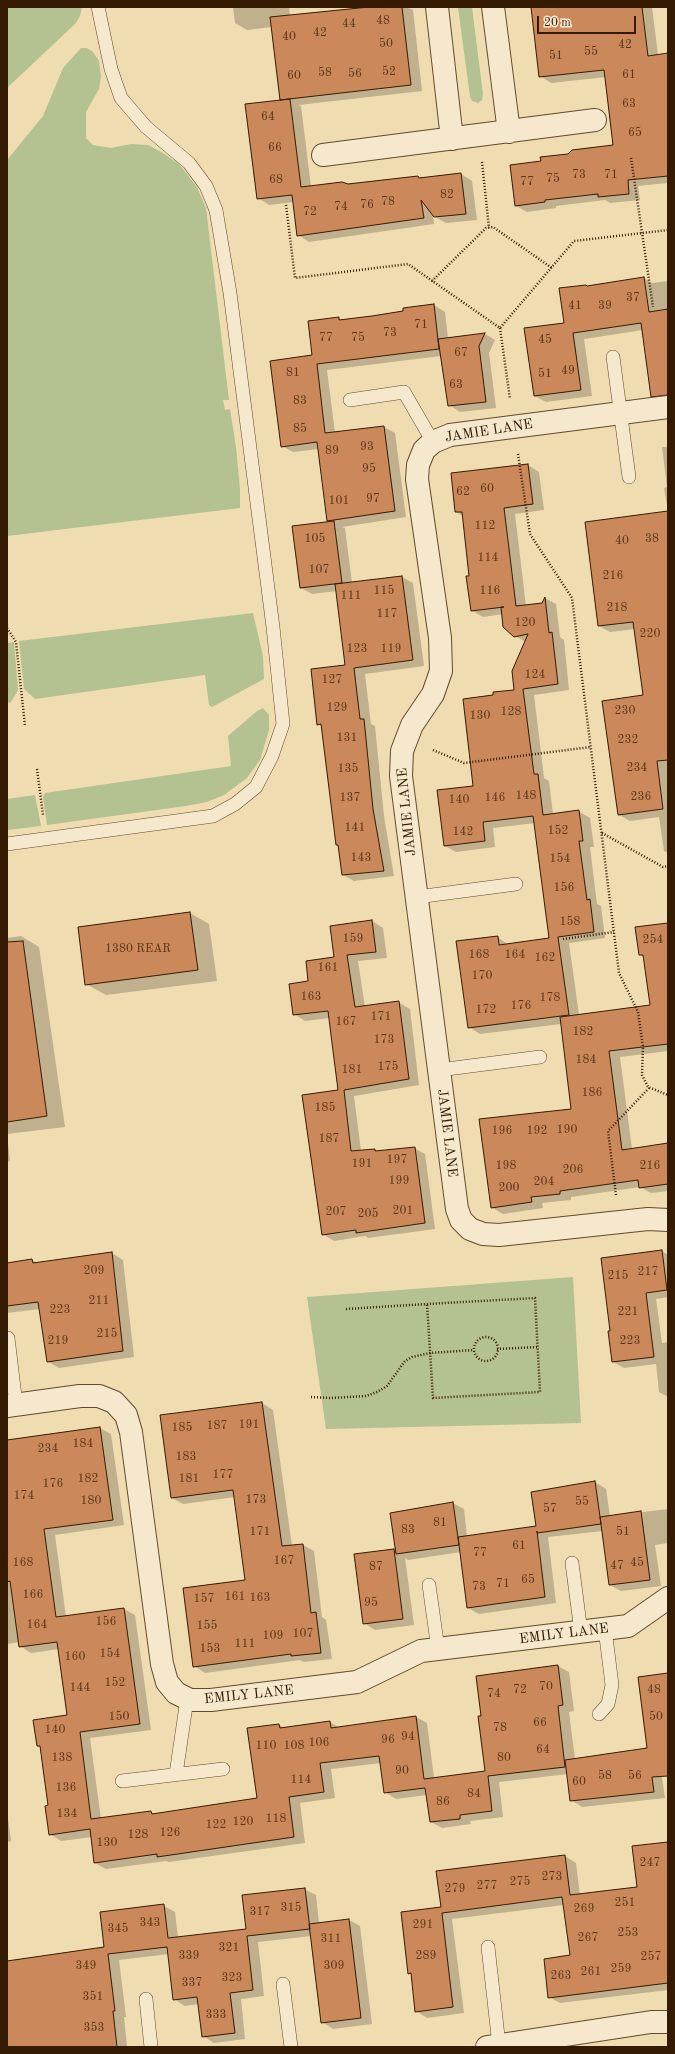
<!DOCTYPE html>
<html>
<head>
<meta charset="utf-8">
<style>
  body { margin:0 }
  #map { position:relative; width:675px; height:2054px; overflow:hidden; background:#f0dcb1; font-family:"Old Standard TT",serif }
  canvas { display:block }
  .frame { position:absolute; inset:0; border:8px solid #341a00; pointer-events:none }
  .scale { position:absolute; left:537px; top:16px; width:99px; height:18px; box-sizing:border-box; border:2px solid #341a00; border-top:0; padding-left:5px; font-size:12px; line-height:14px; white-space:nowrap; color:#341a00; -webkit-text-stroke:3px #f5e8cc; paint-order:stroke }
</style>
</head>
<body>
<div id="map">
<canvas width="675" height="2054"></canvas>
<div class="frame"></div>
<div class="scale">20 m</div>
</div>
<script>
const ctx = document.querySelector('canvas').getContext('2d');
ctx.lineJoin = 'round';
function paint(path, color) { ctx.fillStyle = color; ctx.fill(path, 'evenodd'); }
const toPath = rows => new Path2D(rows.map(r => 'M' + r).join(''));
function strokePath(path, color, width, dash) { ctx.strokeStyle = color; ctx.lineWidth = width; ctx.lineCap = dash ? 'butt' : 'round'; ctx.setLineDash(dash || []); ctx.stroke(path); }
function write(font, color, halo, rows, align = 'center') {
  ctx.font = font + ' "Old Standard TT",serif'; ctx.lineWidth = 3; ctx.setLineDash([]); ctx.textBaseline = 'middle'; ctx.strokeStyle = halo; ctx.fillStyle = color; for (const [text, x, y, turn = 0] of rows) {
    ctx.save(); ctx.translate(x, y); ctx.rotate((+turn || 0) * Math.PI / 180); ctx.textAlign = isNaN(turn) ? turn : align; if (halo) ctx.strokeText(text, 0, 0); ctx.fillText(text, 0, 0); ctx.restore();
  }
}
paint(toPath([
  [7,7,82,7,80,16,76,23,7,88],
  [458,7,472,7,483,94,482,100,478,103,472,101,470,97],
  [81,48,87,48,93,52,99,61,101,76,99,89,86,112,86,138,93,145,111,148,131,144,148,145,163,153,179,164,197,187,206,208,229,400,223,400,225,410,230,409,236,447,240,489,240,508,7,536,7,160,43,116,63,68],
  [253,613,263,656,264,679,212,707,209,705,205,675,35,699,24,689,19,641],
  [14,642,18,690,11,702,7,703,7,643],
  [263,708,269,715,269,730,260,760,247,778,224,795,207,802,186,806,47,825,43,797,45,793,231,766,228,736,257,711],
  [35,795,41,826,7,830,7,799],
  [573,1277,581,1423,326,1429,307,1297]
]), '#b4c291');
paint(toPath([
  [233,7,289,7,290,15,372,7,406,7,413,10,422,91,298,105,301,106,311,187,348,185,418,177,421,178,461,174,472,181,477,220,446,223,433,216,434,224,309,242,298,235,294,202,269,205,258,198,283,101,281,99,272,27,247,30,235,23],
  [531,7,652,7,658,55,668,54,668,183,638,186,640,200,610,203,605,200,556,206,556,208,527,212,516,206,542,162,569,155,614,146,606,77,551,83,540,76],
  [644,278,652,283,668,281,668,386,643,330,584,339,592,396,546,402,535,396,565,324,589,287],
  [434,305,445,312,448,339,485,334,495,340,489,353,496,408,460,412,449,405,441,356,327,370,335,433,384,427,395,433,406,517,342,527,345,528,352,583,402,577,413,583,424,666,365,674,371,724,375,726,384,816,394,876,354,881,343,875,333,816,322,726,318,724,346,665,337,591,312,594,301,588,330,522,328,521,319,449,293,452,282,446,313,356,338,318,342,320,404,312],
  [662,447,668,447,668,722,662,723,668,770,668,853,664,851,659,817,630,821,619,815,644,696,635,629,610,632,599,626,668,512,664,488,667,487],
  [528,465,539,472,544,510,515,514,526,606,543,603,545,598,556,604,560,637,564,640,569,690,534,695,544,778,549,781,553,814,578,811,590,818,594,847,590,847,597,904,601,906,605,938,569,943,579,1015,651,1006,645,957,640,955,668,924,668,1051,620,1057,632,1149,668,1144,668,1191,651,1193,640,1187,571,1197,571,1200,542,1203,543,1208,503,1214,491,1207,572,1109,561,1024,480,1034,469,1027,497,937,509,945,550,939,535,823,493,828,495,847,456,852,445,846,474,787,495,696,515,690,526,642,515,636,503,614,483,617,471,610,470,577,463,516,456,512],
  [190,913,209,924,217,981,106,995,86,984],
  [372,921,383,928,387,958,358,961,365,1007,398,1002,410,1009,419,1085,354,1096,361,1151,375,1150,379,1152,414,1148,425,1154,435,1229,368,1238,365,1236,334,1241,323,1234,339,1091,330,1018,305,1021,294,1014,310,982],
  [21,936,39,947,65,1127,7,1134,10,1161,7,1162,7,938],
  [662,1251,668,1255,668,1297,656,1299,662,1343,668,1342,668,1397,659,1392,656,1364,624,1368,613,1362,612,1332],
  [112,1253,123,1260,134,1357,59,1368,47,1361,40,1309,7,1313,7,1264,32,1260,37,1263],
  [262,1403,273,1410,292,1546,303,1545,314,1551,322,1617,326,1620,332,1659,303,1662,300,1660,205,1673,194,1666,246,1581,235,1497,183,1504,172,1498],
  [100,1428,111,1434,124,1525,55,1535,66,1617,124,1609,135,1615,151,1730,90,1738,101,1819,151,1812,156,1815,258,1799,279,1725,285,1728,330,1722,340,1728,416,1717,427,1723,434,1778,486,1772,482,1716,558,1666,569,1672,574,1711,569,1712,575,1759,648,1749,668,1675,668,1764,660,1765,665,1798,582,1807,571,1800,568,1774,499,1782,503,1817,470,1821,471,1824,442,1828,431,1822,427,1795,396,1799,385,1792,381,1763,331,1769,335,1798,300,1803,305,1843,169,1862,166,1861,106,1869,95,1863,92,1837,61,1841,50,1834,49,1806,42,1748,37,1746,69,1716,59,1649,31,1653,20,1646,20,1642,7,1644,7,1441],
  [595,1482,606,1489,610,1516,668,1509,668,1543,655,1545,661,1586,621,1591,610,1585,603,1531,548,1537,556,1603,479,1614,468,1608,461,1552,408,1560,405,1558,414,1625,375,1630,364,1623,394,1550,396,1551,453,1503,464,1509,467,1536,537,1527,532,1492],
  [7,1811,11,1841,7,1842],
  [668,1843,668,1990,560,2003,549,1997,571,1956,564,1905,452,1919,464,2013,427,2018,416,2011,412,1974,409,1973,442,1908,565,1856,576,1863,580,1895,638,1888],
  [304,1889,316,1895,319,1923,349,1920,360,1926,372,2024,333,2029,322,2022,312,1936,258,1942,264,1996,241,1999,245,2039,214,2043,203,2036,199,2004,185,2006,174,1999,169,1954,119,1960,126,2017,124,2017,127,2047,7,2047,7,1961,105,1948,164,1906,175,1912,178,1938,247,1930]
]), '#0003');
const building = toPath([
  [369,7,402,7,411,85,280,100,270,17,369,7],
  [531,7,642,7,648,56,668,53,668,176,628,180,629,194,598,197,598,194,545,200,545,202,515,206,510,165,541,161,540,157,568,154,572,150,613,145,604,70,539,77,531,7],
  [290,99,301,187,342,182,348,184,418,176,419,178,461,173,466,214,434,217,421,200,424,218,297,236,292,195,257,199,245,104,290,99],
  [644,277,649,312,668,309,668,395,651,397,641,323,573,333,581,390,534,396,524,328,564,323,559,288,586,285,587,286,644,277],
  [434,304,439,349,317,364,325,433,384,426,395,511,327,521,317,442,281,447,270,361,312,355,308,321,339,317,339,320,372,316,403,311,403,308,434,304],
  [485,333,479,346,486,402,448,406,438,339,485,333],
  [528,464,533,504,504,508,516,606,542,603,545,597,549,633,552,632,558,684,523,689,534,774,538,774,543,815,579,810,583,841,579,841,587,900,590,899,594,932,558,937,569,1015,468,1028,456,941,498,936,499,945,549,938,533,816,483,822,485,841,444,846,437,790,473,786,463,699,493,695,493,692,514,690,512,671,528,634,514,637,503,627,501,607,504,607,471,611,466,576,469,576,462,512,455,512,451,473,528,464],
  [668,511,668,760,657,761,663,809,618,815,602,701,643,695,633,622,598,626,585,522,668,511],
  [334,521,342,583,300,588,292,526,334,521],
  [402,576,413,660,354,668,360,719,364,719,373,809,384,871,342,875,338,845,336,845,321,724,317,725,311,669,345,665,335,584,402,576],
  [190,912,198,970,85,985,78,927,190,912],
  [372,920,376,952,347,955,355,1007,399,1001,409,1079,344,1090,351,1151,375,1149,375,1151,415,1147,425,1223,356,1233,356,1230,322,1235,302,1095,338,1090,333,1051,328,1011,293,1015,289,984,308,981,306,961,334,957,330,926,372,920],
  [668,923,668,1044,609,1051,622,1150,668,1143,668,1184,639,1188,638,1180,560,1191,560,1194,531,1197,532,1202,491,1208,479,1119,571,1109,560,1017,650,1005,643,955,639,955,635,927,668,923],
  [23,941,47,1116,7,1122,7,942,23,941],
  [662,1250,667,1290,646,1293,654,1357,612,1362,608,1331,610,1331,601,1258,662,1250],
  [112,1252,123,1351,47,1362,38,1302,7,1306,7,1263,32,1259,33,1263,112,1252],
  [262,1402,282,1546,303,1544,311,1613,316,1612,321,1653,291,1656,291,1654,193,1667,183,1588,245,1580,233,1490,171,1498,160,1415,262,1402],
  [100,1427,113,1520,44,1529,56,1617,124,1608,140,1724,80,1732,91,1819,151,1811,152,1814,257,1798,247,1728,279,1724,280,1728,330,1721,331,1728,416,1716,424,1779,485,1771,478,1716,481,1716,476,1676,558,1665,563,1705,558,1706,565,1767,488,1776,492,1811,460,1815,460,1819,430,1822,425,1788,384,1793,379,1756,320,1763,324,1792,289,1797,294,1837,157,1857,157,1854,94,1863,90,1829,49,1835,45,1806,48,1805,44,1776,40,1746,37,1746,33,1720,67,1715,57,1642,19,1647,10,1581,7,1582,7,1440,100,1427],
  [595,1481,601,1524,537,1533,537,1531,545,1597,467,1608,458,1537,536,1526,531,1492,595,1481],
  [453,1502,459,1545,396,1554,390,1513,453,1502],
  [641,1511,650,1580,609,1585,600,1517,641,1511],
  [394,1549,403,1619,363,1624,354,1554,394,1549],
  [668,1673,668,1776,652,1777,654,1792,570,1801,565,1760,647,1748,638,1677,668,1673],
  [668,1842,668,1983,548,1998,544,1959,570,1955,562,1897,442,1913,453,2007,415,2012,411,1973,408,1974,401,1912,441,1907,436,1871,565,1855,570,1895,603,1891,637,1887,632,1846,668,1842],
  [305,1888,310,1929,247,1936,253,1990,230,1993,235,2033,202,2037,197,1997,173,2000,167,1947,108,1954,115,2011,113,2011,117,2047,7,2047,7,1961,104,1947,100,1912,164,1904,168,1938,246,1929,242,1895,305,1888],
  [349,1919,361,2018,321,2023,309,1924,349,1919]
]);
paint(building, '#cb895b');
strokePath(building, '#341a00', 1);
const lane = toPath([
  [613,357,629,477],
  [350,400,404,392,433,442],
  [7,844,213,816,235,804,256,787,272,756,283,724,273,627,230,293,216,210,206,186,189,163,146,127,121,98,111,69,98,7],
  [417,897,516,884],
  [439,1070,540,1057],
  [8,1338,16,1404],
  [572,1563,581,1632],
  [429,1585,438,1649],
  [599,1714,608,1704,612,1685,605,1629],
  [176,1774,187,1699],
  [122,1781,223,1769],
  [488,1947,499,2045],
  [283,1984,291,2047],
  [146,1999,151,2047]
]);
const street = toPath([
  [437,7,452,139],
  [493,7,509,132],
  [323,155,595,120],
  [668,407,450,435,433,442,424,450,418,465,417,479,440,638,441,671,433,694,412,725,402,751,401,776,457,1209,461,1220,470,1229,483,1234,499,1235,648,1219,668,1220],
  [7,1406,80,1396,99,1396,114,1402,126,1415,131,1432,162,1664,167,1682,176,1693,190,1700,211,1700,357,1682,421,1651,628,1626,668,1598],
  [487,2047,651,2022,668,2022]
]);
strokePath(lane, '#634a2c', 14);
strokePath(street, '#634a2c', 24);
strokePath(toPath([
  [631,158,653,307],
  [482,162,489,228],
  [286,205,295,278,408,264,500,328,574,241,668,230],
  [432,281,486,228,493,227,552,268],
  [500,328,510,399],
  [518,454,530,534,572,598,619,973,638,1012,643,1047,642,1075,648,1087,668,1095],
  [7,628,16,642,25,726],
  [433,750,464,763,591,747],
  [37,769,43,815],
  [602,833,663,867,668,866],
  [563,939,614,932],
  [616,1195,608,1131,649,1088],
  [346,1309,427,1304,535,1298,540,1392,433,1398,427,1304],
  '474 1349a12 12 0 1 1 24 0a12 12 0 1 1-24 0Z',
  [497,1349,538,1347],
  [311,1397,331,1398,366,1396,377,1392,387,1386,405,1361,412,1357,430,1353,474,1350]
]), '#341a00', 2.5, [1, 2]);
strokePath(lane, '#f5e8cc', 13);
strokePath(street, '#f5e8cc', 22);
write('12px', '#5a3617', null, [
  ["48",383,21],
  ["44",349,24],
  ["42",320,33],
  ["40",289,37],
  ["50",386,44],
  ["42",625,45],
  ["55",591,52],
  ["51",556,56],
  ["52",389,72],
  ["58",325,73],
  ["56",355,74],
  ["61",629,75],
  ["60",294,76],
  ["63",629,104],
  ["64",268,117],
  ["65",635,133],
  ["66",275,148],
  ["73",579,175],
  ["71",611,175],
  ["75",553,179],
  ["68",276,180],
  ["77",527,182],
  ["82",447,195],
  ["78",388,202],
  ["76",367,205],
  ["74",341,207],
  ["72",310,212],
  ["37",633,298],
  ["41",575,306],
  ["39",605,306],
  ["71",421,325],
  ["73",390,333],
  ["77",326,338],
  ["75",358,338],
  ["45",545,340],
  ["67",461,353],
  ["49",568,371],
  ["81",293,373],
  ["51",545,374],
  ["63",456,385],
  ["83",300,401],
  ["85",300,429],
  ["93",367,447],
  ["89",332,451],
  ["95",369,469],
  ["60",487,489],
  ["62",463,492],
  ["97",373,499],
  ["101",339,501],
  ["112",485,526],
  ["105",315,539],
  ["38",652,539],
  ["40",622,541],
  ["114",488,558],
  ["107",319,570],
  ["216",613,576],
  ["115",384,591],
  ["116",490,591],
  ["111",351,596],
  ["218",617,608],
  ["117",387,614],
  ["120",525,623],
  ["220",650,634],
  ["123",357,649],
  ["119",391,649],
  ["124",535,675],
  ["127",332,680],
  ["129",337,708],
  ["230",625,711],
  ["128",511,712],
  ["130",480,716],
  ["131",347,738],
  ["232",628,740],
  ["234",637,768],
  ["135",348,769],
  ["148",526,796],
  ["236",641,797],
  ["137",350,798],
  ["146",495,798],
  ["140",459,800],
  ["141",355,828],
  ["152",558,831],
  ["142",463,832],
  ["143",361,858],
  ["154",560,859],
  ["156",564,888],
  ["158",570,922],
  ["159",353,939],
  ["254",653,940],
  ["1380 REAR",138,949],
  ["168",479,955],
  ["164",515,955],
  ["162",545,958],
  ["161",328,968],
  ["170",482,976],
  ["163",311,997],
  ["178",550,998],
  ["176",521,1006],
  ["172",486,1010],
  ["171",381,1017],
  ["167",346,1022],
  ["182",583,1032],
  ["173",384,1040],
  ["184",586,1060],
  ["175",388,1067],
  ["181",352,1070],
  ["186",592,1093],
  ["185",325,1108],
  ["190",567,1130],
  ["196",502,1131],
  ["192",537,1131],
  ["187",329,1139],
  ["197",397,1160],
  ["191",362,1164],
  ["198",506,1166],
  ["216",650,1166],
  ["206",573,1170],
  ["199",399,1181],
  ["204",544,1182],
  ["200",509,1188],
  ["201",403,1211],
  ["207",336,1212],
  ["205",368,1214],
  ["209",94,1271],
  ["217",648,1272],
  ["215",618,1276],
  ["211",99,1301],
  ["223",60,1310],
  ["221",628,1312],
  ["215",107,1334],
  ["219",58,1341],
  ["223",630,1341],
  ["191",249,1425],
  ["187",217,1426],
  ["185",182,1428],
  ["184",83,1444],
  ["234",48,1449],
  ["183",186,1457],
  ["177",223,1475],
  ["182",88,1479],
  ["181",189,1479],
  ["176",53,1484],
  ["174",24,1496],
  ["173",256,1500],
  ["180",91,1501],
  ["55",582,1502],
  ["57",550,1509],
  ["81",440,1523],
  ["83",408,1530],
  ["171",260,1532],
  ["51",623,1532],
  ["61",519,1546],
  ["77",480,1553],
  ["167",284,1561],
  ["168",23,1563],
  ["45",637,1563],
  ["47",617,1566],
  ["87",376,1567],
  ["65",528,1580],
  ["71",503,1584],
  ["73",479,1587],
  ["166",33,1595],
  ["161",235,1597],
  ["163",260,1598],
  ["157",204,1599],
  ["95",371,1603],
  ["156",106,1622],
  ["164",37,1625],
  ["155",207,1626],
  ["107",303,1634],
  ["109",273,1636],
  ["111",245,1644],
  ["153",210,1649],
  ["154",110,1654],
  ["160",75,1657],
  ["152",115,1683],
  ["70",546,1687],
  ["144",80,1688],
  ["72",520,1690],
  ["48",654,1690],
  ["74",494,1694],
  ["150",119,1717],
  ["50",656,1717],
  ["66",540,1723],
  ["78",500,1728],
  ["140",55,1730],
  ["94",408,1737],
  ["96",388,1740],
  ["106",319,1743],
  ["110",266,1746],
  ["108",294,1746],
  ["64",543,1750],
  ["138",62,1758],
  ["80",504,1758],
  ["90",402,1771],
  ["58",605,1776],
  ["56",635,1776],
  ["114",301,1780],
  ["60",579,1782],
  ["136",66,1788],
  ["84",474,1794],
  ["86",443,1802],
  ["134",67,1814],
  ["118",276,1819],
  ["120",243,1822],
  ["122",216,1825],
  ["126",170,1833],
  ["128",138,1835],
  ["130",107,1843],
  ["247",650,1863],
  ["273",552,1877],
  ["275",520,1882],
  ["277",487,1886],
  ["279",455,1889],
  ["251",625,1903],
  ["315",291,1908],
  ["269",584,1909],
  ["317",260,1912],
  ["343",150,1923],
  ["291",423,1925],
  ["345",118,1929],
  ["253",628,1933],
  ["267",588,1938],
  ["311",331,1939],
  ["321",229,1948],
  ["339",189,1956],
  ["289",426,1956],
  ["257",651,1957],
  ["349",86,1966],
  ["309",334,1966],
  ["259",621,1969],
  ["261",591,1972],
  ["263",561,1976],
  ["323",232,1978],
  ["337",192,1983],
  ["351",93,1997],
  ["333",216,2015],
  ["353",94,2028]
]);
write('14px', '#341a00', '#f5e8cc', [
  ["JAMIE LANE",489,431,-9],
  ["JAMIE LANE",407,812,-96],
  ["JAMIE LANE",447,1133,83],
  ["EMILY LANE",564,1634,-7],
  ["EMILY LANE",249,1695,-6]
]);
</script>
</body>
</html>
